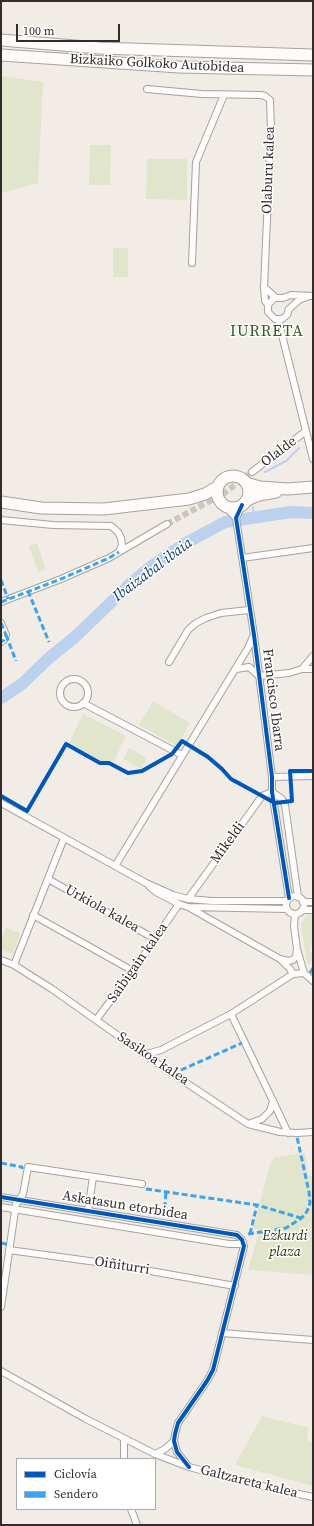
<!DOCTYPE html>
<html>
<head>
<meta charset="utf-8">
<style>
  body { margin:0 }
  #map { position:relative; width:314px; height:1526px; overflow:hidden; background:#f2ece7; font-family:"Source Serif 4",serif }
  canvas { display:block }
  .frame { position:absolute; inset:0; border:2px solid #322d2a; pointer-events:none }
  .legend { position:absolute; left:16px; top:1458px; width:140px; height:52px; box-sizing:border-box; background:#fff; border:1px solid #adabaa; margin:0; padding:5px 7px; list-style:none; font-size:12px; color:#322d2a }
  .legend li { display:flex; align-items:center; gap:8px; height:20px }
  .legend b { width:20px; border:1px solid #adabaa }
  .scale { position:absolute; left:16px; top:24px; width:104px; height:18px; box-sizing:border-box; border:2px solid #322d2a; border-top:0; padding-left:5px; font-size:12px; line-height:14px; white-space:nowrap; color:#322d2a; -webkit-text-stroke:3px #fff; paint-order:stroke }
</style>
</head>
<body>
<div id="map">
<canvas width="314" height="1526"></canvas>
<div class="frame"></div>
<ul class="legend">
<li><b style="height:5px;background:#0057b8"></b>Ciclovía</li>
<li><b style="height:5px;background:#3ea3eb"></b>Sendero</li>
</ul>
<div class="scale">100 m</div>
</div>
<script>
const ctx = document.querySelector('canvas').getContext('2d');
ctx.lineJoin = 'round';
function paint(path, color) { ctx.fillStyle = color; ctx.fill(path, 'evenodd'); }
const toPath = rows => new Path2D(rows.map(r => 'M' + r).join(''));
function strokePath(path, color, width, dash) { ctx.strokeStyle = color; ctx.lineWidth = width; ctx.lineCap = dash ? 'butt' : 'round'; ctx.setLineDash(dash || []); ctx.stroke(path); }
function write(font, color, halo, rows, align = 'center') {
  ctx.font = font + ' "Source Serif 4",serif'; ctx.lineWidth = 3; ctx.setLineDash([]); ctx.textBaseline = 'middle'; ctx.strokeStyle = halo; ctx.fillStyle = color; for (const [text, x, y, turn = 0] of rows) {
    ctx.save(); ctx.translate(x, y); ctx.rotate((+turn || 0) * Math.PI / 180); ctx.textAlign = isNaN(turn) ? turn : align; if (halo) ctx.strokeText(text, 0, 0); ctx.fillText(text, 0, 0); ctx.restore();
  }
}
paint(toPath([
  [1,76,43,82,38,183,1,193],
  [90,145,111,145,110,185,89,185],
  [147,159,187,159,187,200,146,199],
  [113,248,128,248,128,277,113,277],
  [37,543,46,570,38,572,29,546],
  [153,701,190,723,177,746,139,725],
  [83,714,126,736,114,761,101,761,69,743],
  [129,748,147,758,141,769,123,759],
  [307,915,313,915,313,941,309,951,313,953,313,960,309,965,307,963,301,924],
  [6,928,20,933,13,954,1,950,1,941],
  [305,1153,308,1174,310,1176,313,1176,313,1275,248,1270,260,1229,253,1229,270,1164,275,1157],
  [262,1416,309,1428,307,1440,313,1442,313,1486,235,1465]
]), '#e0e5cb');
strokePath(toPath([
  [265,472,286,461,299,448],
  [253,507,254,518]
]), '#bbd1ed', 2);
strokePath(toPath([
  [1,698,22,684,49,658,75,637,130,584,152,566,184,544,225,522,291,512,313,513]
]), '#bbd1ed', 12);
strokePath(toPath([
  [167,524,223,494,252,472]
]), '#ccc6c1', 6, [6, 3]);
const street = toPath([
  [147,89,202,94,261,95,265,96,270,100,271,129,264,287,265,301,268,305],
  [192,263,196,162,224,95],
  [264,287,276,298],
  [309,296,299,300,289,309,287,315,282,319,275,319,268,312,268,305,274,298,283,298,291,295,313,296],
  [278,319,313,459],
  [252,472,306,431],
  [242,505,236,518,254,635,272,777,272,792,289,898],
  [226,507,236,518],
  [1,520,53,525,111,526,118,532,121,538,122,545,119,552],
  [242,558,313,548],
  [1,602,61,579,109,558,167,524],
  [1,623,6,635,4,640,1,642],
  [169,662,188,630,196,623,206,618,221,613,249,610],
  [236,669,249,667,259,676,289,673,302,669,313,656],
  [302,669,313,669],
  '60 693a14 14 0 1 1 28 0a14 14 0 1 1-28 0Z',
  [83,703,182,755],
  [272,777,313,776],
  [272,792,282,799,285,805,298,897],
  [1,803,146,883,173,895,188,899,212,901,287,901],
  [115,866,248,648,253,637],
  [48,879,155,939],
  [149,886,156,892,179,904,188,907,287,909],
  '286 905a9 9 0 1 1 18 0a9 9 0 1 1-18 0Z',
  [188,899,262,796,272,792],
  [303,902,313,902],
  [190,908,280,959,288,961,293,960,296,956,297,949],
  [302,910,313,910],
  [295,914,294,926,297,949,304,973],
  [33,915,133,971],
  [280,959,290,969,293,974],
  [1,960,14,965,52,989,164,1068,248,1124,280,1132,297,1133,313,1132],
  [14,965,64,838],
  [304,973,313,981],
  [231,1014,273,1101,270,1111,262,1119,248,1124],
  [96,1020,133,971,179,904],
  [142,1053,150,1053,161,1050,231,1014,293,974,304,973],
  [273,1101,288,1133],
  [1,1197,237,1235,242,1240,244,1246,213,1370,207,1381,178,1423,175,1434,174,1441,177,1452,189,1467],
  [1,1207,229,1244,240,1244,243,1242],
  [88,1211,93,1177],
  [9,1250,111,1264,235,1286],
  [1,1307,16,1204,23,1194,28,1167,142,1184],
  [222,1333,313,1340],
  [1,1371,86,1419,155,1454,189,1467,257,1485,313,1497],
  [155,1454,165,1449,174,1441],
  [124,1459,124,1439],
  [131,1509,137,1525]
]);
const highway = toPath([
  [1,40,99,48,313,55],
  [1,55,179,67,313,70],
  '217 492a16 16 0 1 1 32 0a16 16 0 1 1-32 0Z',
  [246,483,260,487,288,489,313,487],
  [247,500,259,495,276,492],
  [1,502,41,508,104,509,189,499,205,494,217,487]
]);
strokePath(street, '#a6a29e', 8);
strokePath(highway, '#a6a29e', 13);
strokePath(street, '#fdfcfb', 6);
strokePath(highway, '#fdfcfb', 11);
strokePath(toPath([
  [1,580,8,599],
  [28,591,49,642],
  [1,602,61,579,109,558,119,552],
  [1,623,6,635,4,640,1,642],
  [6,635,16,661],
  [310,973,313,968],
  [181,1070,242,1043],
  [1,1163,22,1167,22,1169],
  [146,1189,257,1205,301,1218],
  [164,1217,166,1192],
  [248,1234,286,1228,300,1219,305,1215,308,1209,310,1203,309,1192,297,1137],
  [250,1234,257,1205],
  [1,1243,10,1245]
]), '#3ea3eb', 3, [6, 3]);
strokePath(toPath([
  [242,505,236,518,254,635,272,777,272,792,289,898],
  [1,796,27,811,66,744,100,763,109,763,128,773,142,771,172,754,182,741,208,757,222,769,231,779,275,803,292,801,290,771,313,771],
  [1,1197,237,1235,242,1240,244,1246,213,1370,207,1381,178,1423,175,1434,174,1441,177,1452,189,1467]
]), '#0057b8', 4);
write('14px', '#322d2a', '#fff', [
  ["Bizkaiko Golkoko Autobidea",157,64,3],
  ["Olaburu kalea",269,170,-88],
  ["Olalde",279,452,-37],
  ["Francisco Ibarra",273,700,83],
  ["Mikeldi",228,843,-54],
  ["Urkiola kalea",102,909,29],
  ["Saibigain kalea",138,963,-55],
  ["Sasikoa kalea",153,1059,34],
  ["Askatasun etorbidea",125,1206,9],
  ["Oiñiturri",122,1266,9],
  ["Galtzareta kalea",249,1482,14]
]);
write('italic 14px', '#2c3900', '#fff', [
  ["Ezkurdi",285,1236],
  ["plaza",285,1252]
]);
write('italic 15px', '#093b6c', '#fff', [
  ["Ibaizabal ibaia",153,570,-37]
]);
ctx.letterSpacing = '1px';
write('16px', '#305e25', '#fff', [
  ["IURRETA",267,332]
]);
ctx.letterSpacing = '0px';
</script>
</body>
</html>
